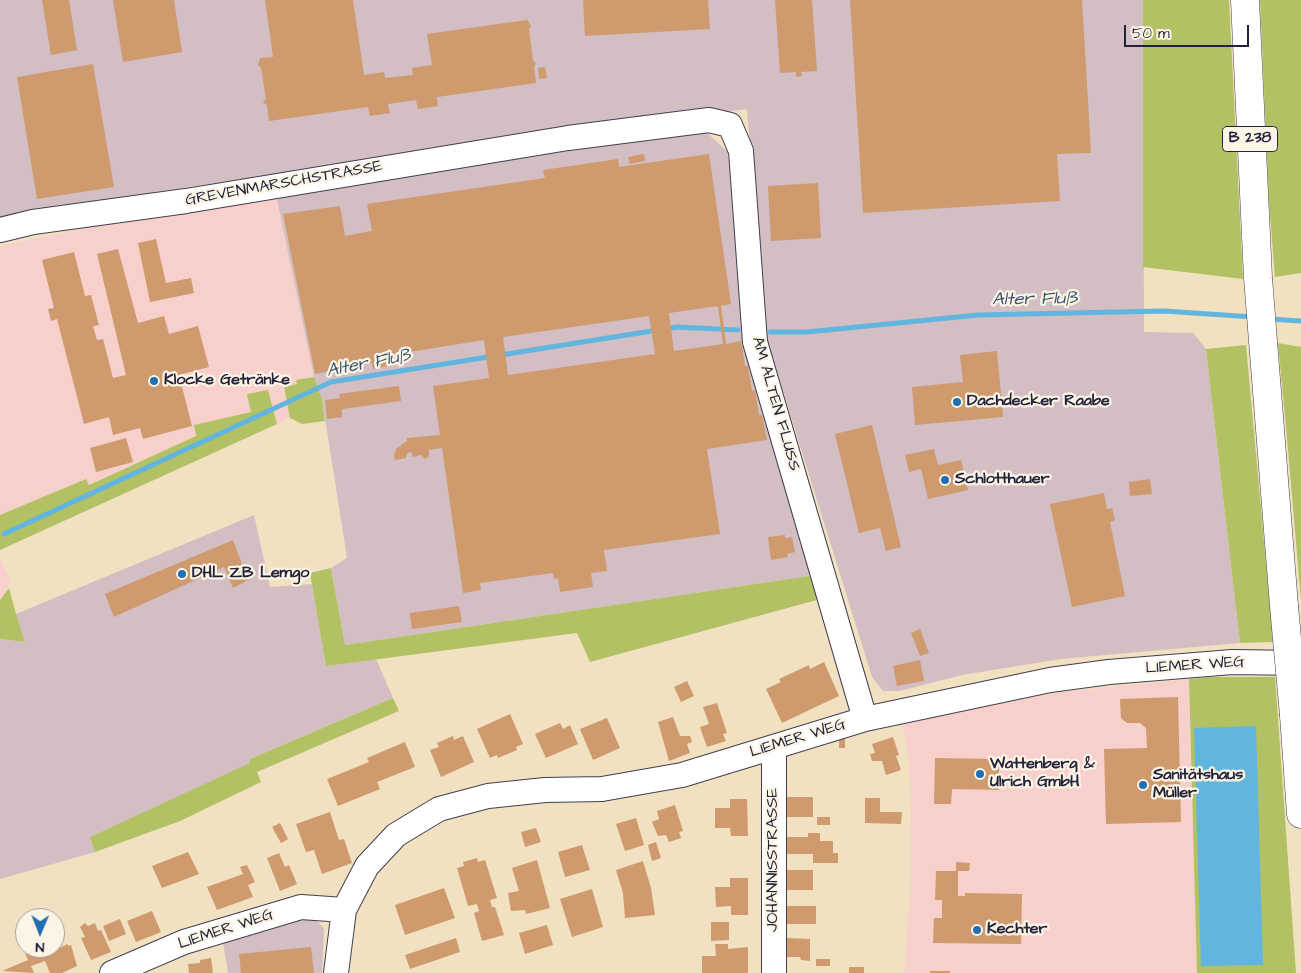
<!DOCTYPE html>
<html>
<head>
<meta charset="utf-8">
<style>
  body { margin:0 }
  #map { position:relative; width:1301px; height:973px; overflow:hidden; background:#f1e1c1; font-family:"Architects Daughter",sans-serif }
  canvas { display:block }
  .north { position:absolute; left:15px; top:908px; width:50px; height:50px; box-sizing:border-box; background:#fcf5e5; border:1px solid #a5a1a1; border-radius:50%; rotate:181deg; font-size:14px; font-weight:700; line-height:20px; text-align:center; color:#22223b }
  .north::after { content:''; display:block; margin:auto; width:18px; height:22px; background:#1f6fb2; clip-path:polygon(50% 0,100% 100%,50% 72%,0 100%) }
  .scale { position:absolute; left:1124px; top:25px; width:125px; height:22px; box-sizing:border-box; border:2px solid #22223b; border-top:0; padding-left:6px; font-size:15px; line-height:18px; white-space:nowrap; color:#22223b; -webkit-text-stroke:4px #fcf5e5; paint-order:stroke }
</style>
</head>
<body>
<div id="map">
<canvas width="1301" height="973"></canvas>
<div class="north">N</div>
<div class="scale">50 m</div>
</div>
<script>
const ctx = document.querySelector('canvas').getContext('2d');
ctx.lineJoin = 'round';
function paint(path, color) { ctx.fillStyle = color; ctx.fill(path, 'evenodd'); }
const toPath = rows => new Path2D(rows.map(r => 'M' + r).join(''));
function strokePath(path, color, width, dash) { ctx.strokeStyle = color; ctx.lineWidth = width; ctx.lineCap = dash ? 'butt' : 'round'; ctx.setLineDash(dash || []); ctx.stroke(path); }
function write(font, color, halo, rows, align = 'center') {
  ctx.font = font + ' "Architects Daughter",sans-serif'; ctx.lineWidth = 4.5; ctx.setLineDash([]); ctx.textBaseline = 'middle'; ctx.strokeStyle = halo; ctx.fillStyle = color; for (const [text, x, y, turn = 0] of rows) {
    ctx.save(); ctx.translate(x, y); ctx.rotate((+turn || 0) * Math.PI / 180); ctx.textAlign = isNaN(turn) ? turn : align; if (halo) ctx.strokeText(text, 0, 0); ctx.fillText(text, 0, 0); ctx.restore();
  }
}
paint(toPath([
  [276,195,314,377,296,380,297,384,284,387,290,418,277,424,268,390,248,394,252,412,195,425,197,436,88,485,86,479,0,515,0,246,133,218],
  [0,557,10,579,7,592,0,600],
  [1189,679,1197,973,904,973,910,896,911,811,909,763,903,724,987,705,1070,691]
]), '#f7d0cc');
paint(toPath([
  [0,0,1143,0,1144,332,1193,333,1206,349,1240,643,1061,659,962,675,900,691,883,691,872,677,765,333,747,109,561,131,29,211,0,218],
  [706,132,728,152,747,340,816,575,345,645,331,568,347,558,322,399,314,377,276,195,571,146],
  [254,515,270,587,312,584,326,666,376,659,393,698,250,759,251,763,90,837,95,852,0,879,0,639,25,642,16,614],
  [306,918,317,921,324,928,322,973,228,973,223,942]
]), '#d2bec3');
paint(toPath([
  [1143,0,1229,0,1243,279,1143,267],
  [1260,0,1301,0,1301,273,1275,277,1269,202],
  [1278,343,1301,347,1301,600,1287,438],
  [1246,345,1270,607,1273,642,1240,643,1206,349],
  [314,377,322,399,325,421,302,424,290,418,284,387,297,384,296,380],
  [268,390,277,424,0,550,0,515,86,479,89,485,196,436,194,425,251,412,247,394],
  [331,568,345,645,816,575,824,598,590,662,577,633,326,666,310,573],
  [9,588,16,614,25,642,0,639,0,600],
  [1209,677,1275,677,1296,973,1197,973,1189,679],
  [393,698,399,711,257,772,261,782,180,821,95,852,90,837,250,763,250,759]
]), '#b2c163');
paint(toPath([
  [1256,726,1263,965,1201,966,1194,728]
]), '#62b5de');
strokePath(toPath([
  [1269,319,1301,321],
  [666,329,677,327,738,330],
  [770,332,807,332,978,315,1164,311,1253,317],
  [4,534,331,382,658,330]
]), '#62b5de', 5);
paint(toPath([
  [42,0,69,0,77,50,51,55],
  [113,0,174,0,182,52,123,62],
  [265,0,353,0,364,75,384,72,385,78,413,75,412,68,432,65,427,34,527,20,531,26,529,29,533,61,536,63,534,67,536,83,437,97,438,106,418,109,416,100,388,104,390,113,370,116,368,107,269,121,267,105,263,103,266,99,261,68,258,65,260,58,273,57],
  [583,0,708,0,710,29,585,36],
  [775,0,812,0,817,71,801,72,802,76,796,77,796,72,780,73],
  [850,0,1082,0,1091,153,1057,154,1060,201,863,213],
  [93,64,114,187,37,199,17,77],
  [545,67,547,78,539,79,538,68],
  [644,154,645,161,630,164,628,157],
  [709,154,731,304,721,306,726,344,741,341,745,366,748,366,752,391,755,390,759,415,762,415,767,440,707,449,720,534,604,550,607,571,591,573,593,587,560,592,558,578,554,579,553,573,480,583,481,590,463,593,442,448,429,450,429,456,425,459,421,455,412,457,412,452,407,453,406,458,395,460,394,456,396,449,407,441,407,438,440,435,433,386,489,378,484,340,397,354,399,364,373,369,372,363,315,374,283,214,340,206,345,236,372,231,367,204,545,178,543,170,618,159,619,167],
  [718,306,723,344,674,351,669,313],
  [649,316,655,354,508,375,503,337],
  [818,183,821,238,771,241,768,186],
  [156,239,166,283,191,278,194,293,150,302,138,243],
  [118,249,138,323,164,316,169,334,198,326,209,367,179,375,192,426,143,439,140,428,113,435,109,417,84,424,57,319,51,321,48,309,54,308,42,260,74,252,85,296,91,295,99,325,93,326,97,340,103,339,113,378,126,375,97,254],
  [997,351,1003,417,915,425,912,387,963,382,960,355],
  [399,386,401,401,342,409,342,417,327,419,325,400,340,398,339,394],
  [872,425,901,547,886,551,880,528,859,533,835,434],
  [126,438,133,462,96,472,90,448],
  [934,449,938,465,961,460,968,490,928,499,921,469,909,472,905,455],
  [1150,479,1152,494,1130,496,1129,482],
  [1104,493,1107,509,1112,508,1115,520,1110,522,1125,596,1072,607,1050,504],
  [785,535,785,538,792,537,795,552,787,554,788,557,771,560,768,537],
  [233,540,248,580,233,588,224,567,114,617,105,594],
  [459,606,462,622,412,629,410,613],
  [920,629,929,653,920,656,911,633],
  [920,660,924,681,897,686,893,666],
  [824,662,839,696,782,723,766,689,781,682,779,679,809,665,810,669],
  [687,681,694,696,681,702,674,687],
  [1178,697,1181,822,1106,824,1104,749,1147,748,1146,728,1140,723,1127,723,1121,718,1120,699],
  [717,703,727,733,723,734,726,741,707,747,700,727,709,724,703,707],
  [510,714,523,744,516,747,517,750,498,758,497,755,490,758,477,729],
  [673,717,680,736,690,736,692,742,687,744,690,753,669,761,658,722],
  [607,718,620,748,593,760,580,729],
  [560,723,563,729,570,725,578,744,546,758,535,734],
  [453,736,454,740,463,736,474,762,441,777,430,750,439,747,437,743],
  [893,737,899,755,896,756,901,770,886,775,882,761,872,761,870,754,875,753,872,744],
  [839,738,845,738,845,748,839,748],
  [405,742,415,767,377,782,380,789,338,806,327,779,369,762,367,758],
  [935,758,999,759,999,790,952,789,951,804,934,804],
  [786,797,813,797,813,817,786,817],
  [865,798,880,798,880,812,902,812,901,824,865,823],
  [730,799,747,799,748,836,731,836,730,828,715,828,715,808,730,808],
  [675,805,683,831,679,832,681,838,669,842,666,835,658,836,652,822,659,819,657,811],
  [330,812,339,840,344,839,352,863,322,874,314,850,306,852,296,824],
  [817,817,830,817,830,825,817,825],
  [636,818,644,845,625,851,616,824],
  [280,823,288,839,281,843,272,827],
  [536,828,541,842,525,847,521,832],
  [808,833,820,833,820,841,833,841,833,853,838,853,838,863,813,863,813,854,787,854,787,837,808,837],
  [656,842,661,858,652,861,648,845],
  [582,845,590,870,565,877,558,852],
  [188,852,199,874,162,888,152,866],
  [279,853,285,867,289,865,297,884,280,891,267,858],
  [477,858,478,862,485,860,497,898,490,900,492,907,495,907,504,935,482,941,474,913,479,911,477,904,468,906,457,868,464,866,463,862],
  [537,860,550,908,526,914,525,910,511,911,508,893,519,891,512,868],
  [643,861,651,888,655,915,625,918,623,893,616,870],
  [956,862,970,863,969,871,958,871,958,896,965,896,965,893,1022,894,1021,944,933,943,934,918,942,918,942,900,935,900,936,871,956,871],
  [247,865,255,882,248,885,253,897,217,910,207,887,243,874,240,867],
  [787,870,813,870,813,890,787,890],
  [730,878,748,878,748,915,731,915,731,906,716,907,715,887,730,887],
  [444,888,455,918,405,935,395,905],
  [592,889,603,927,572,937,560,899],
  [787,906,816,906,816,924,787,924],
  [152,911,161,932,136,942,127,921],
  [120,919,126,934,109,941,103,926],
  [711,922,729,922,729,940,711,941],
  [85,923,88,926,95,923,98,931,101,930,111,952,91,960,81,938,85,937,80,927],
  [547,925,553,945,525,954,519,933],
  [456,938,460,952,410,969,405,955],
  [787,938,810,939,810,961,801,960,800,957,787,957],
  [68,944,68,946,71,945,77,966,62,973,50,973,45,961,31,966,34,973,2,971,28,960,25,953,36,948,39,948,44,957,53,953,52,951],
  [715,944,728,944,728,949,748,947,748,973,702,973,702,956,716,956],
  [311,947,314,973,241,973,239,954],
  [211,958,213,973,189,973,188,964,200,963,200,960],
  [816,959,830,959,830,966,816,966],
  [849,967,864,967,864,973,849,973],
  [930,971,950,971,950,973,930,973]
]), '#ce9a6e');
const minor = toPath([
  [0,230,33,222,186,201,568,138,709,120,730,125,741,151,755,342,865,719],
  [774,747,774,973],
  [112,973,184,942,301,907,344,910],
  [336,973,344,910,367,866,396,835,439,809,488,796,545,790,602,789,682,775,865,719,1050,680,1109,672,1232,662,1301,663]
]);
const major = toPath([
  [1245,0,1258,278,1284,606],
  [1294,715,1301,814]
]);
strokePath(minor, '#413f4f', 26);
strokePath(major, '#413f4f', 29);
strokePath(minor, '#fff', 24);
strokePath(major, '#fff', 28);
const majorBridge = toPath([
  [1284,606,1294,715]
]);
strokePath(majorBridge, '#413f4f', 29, []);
strokePath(majorBridge, '#fff', 28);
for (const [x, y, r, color] of [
  [154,381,5,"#1f6fb2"],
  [957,402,5,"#1f6fb2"],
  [945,480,5,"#1f6fb2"],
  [182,574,5,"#1f6fb2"],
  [980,774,5,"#1f6fb2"],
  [1143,785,5,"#1f6fb2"],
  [977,930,5,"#1f6fb2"]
]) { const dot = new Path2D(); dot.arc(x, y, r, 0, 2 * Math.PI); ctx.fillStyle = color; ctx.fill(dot); strokePath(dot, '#fcf5e5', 2); }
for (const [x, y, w] of [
  [1250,139,55]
]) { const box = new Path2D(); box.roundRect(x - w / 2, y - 12.5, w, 25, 4); ctx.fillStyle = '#fcf5e5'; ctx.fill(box); strokePath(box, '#22223b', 1); }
write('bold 15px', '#22223b', null, [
  ["B 238",1250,139]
]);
write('16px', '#22223b', '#fcf5e5', [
  ["GREVENMARSCHSTRASSE",284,184,-10],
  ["AM ALTEN FLUSS",775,404,74],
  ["LIEMER WEG",1195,666,-4],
  ["LIEMER WEG",798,739,-17],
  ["JOHANNISSTRASSE",774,860,-90],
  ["LIEMER WEG",226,930,-18]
]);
write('bold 16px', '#22223b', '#fcf5e5', [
  ["Klocke Getränke",164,381],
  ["Dachdecker Raabe",967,402],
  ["Schlotthauer",955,480],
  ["DHL ZB Lemgo",192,574],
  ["Wattenberg &",990,765],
  ["Ulrich GmbH",990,783],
  ["Sanitätshaus",1153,776],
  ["Müller",1153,794],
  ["Kechter",987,930]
], 'left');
write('italic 18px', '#385574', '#fcf5e5', [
  ["Alter Fluß",1035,300,-1],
  ["Alter Fluß",369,364,-11]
]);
</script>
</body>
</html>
